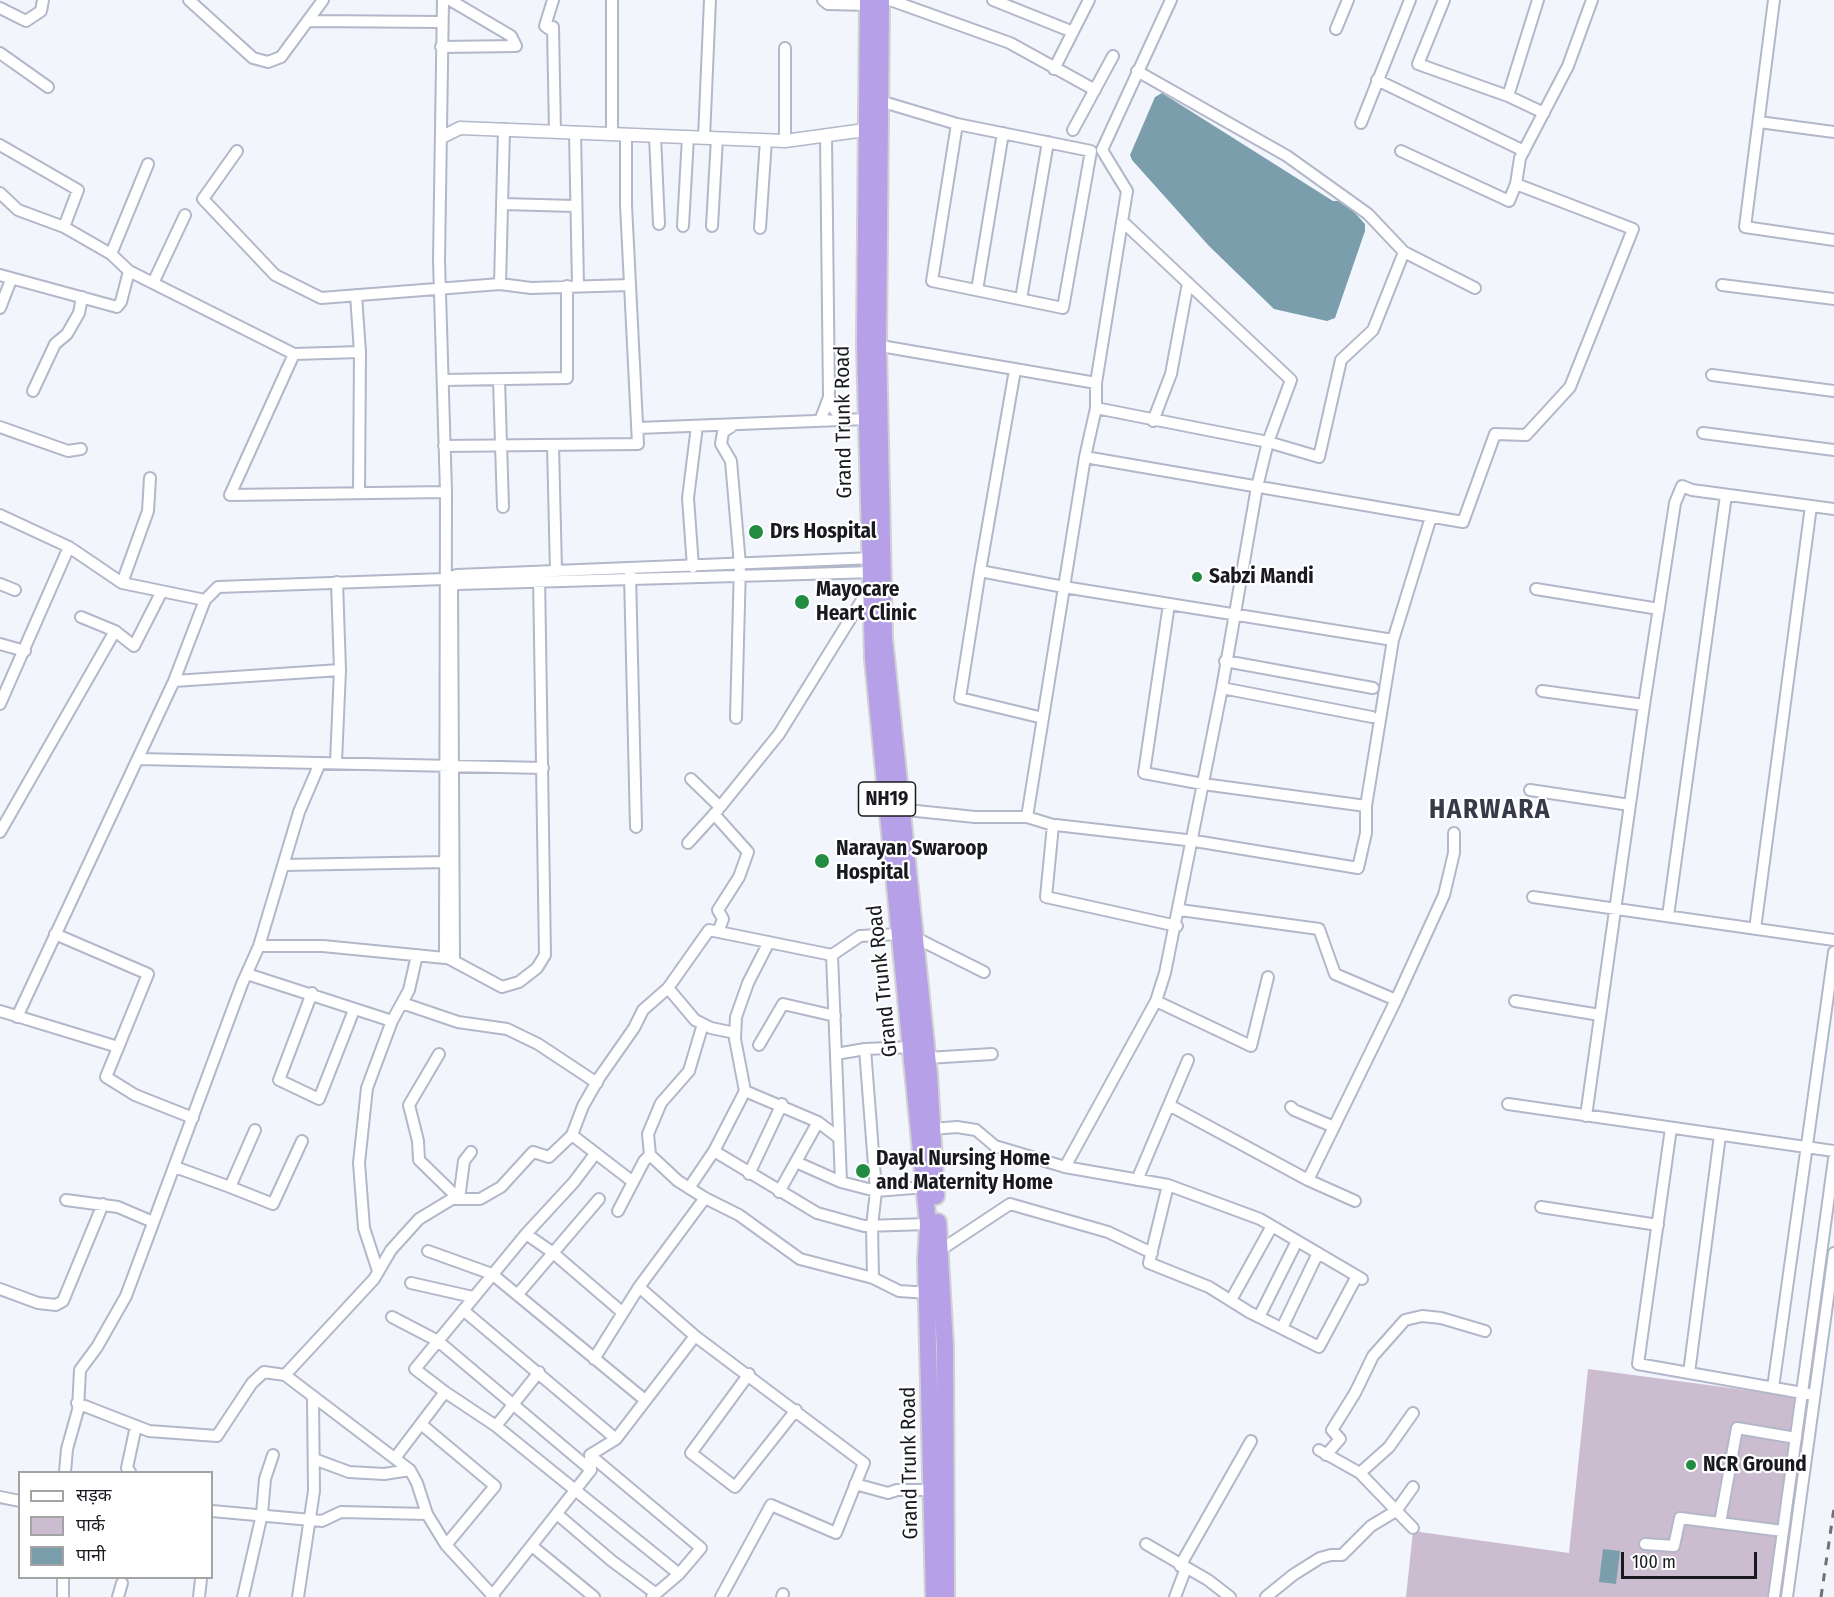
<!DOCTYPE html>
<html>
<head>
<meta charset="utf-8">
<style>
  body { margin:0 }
  #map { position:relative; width:1834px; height:1597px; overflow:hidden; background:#f3f5fd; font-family:"Fira Sans Condensed","Noto Sans Devanagari",sans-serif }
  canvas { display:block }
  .legend { position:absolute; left:18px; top:1471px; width:195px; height:108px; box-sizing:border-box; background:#fff; border:2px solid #a3a3a6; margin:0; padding:8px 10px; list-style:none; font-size:18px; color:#181a20 }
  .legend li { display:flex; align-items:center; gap:12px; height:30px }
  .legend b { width:30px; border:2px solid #a3a3a6 }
  .scale { position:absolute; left:1621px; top:1552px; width:136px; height:27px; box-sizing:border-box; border:3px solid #181a20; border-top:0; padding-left:8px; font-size:18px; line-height:21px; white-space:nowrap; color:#181a20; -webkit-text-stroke:4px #fff; paint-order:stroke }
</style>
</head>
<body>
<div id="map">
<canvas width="1834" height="1597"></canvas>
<ul class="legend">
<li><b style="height:8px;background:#fff"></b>सड़क</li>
<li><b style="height:16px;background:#ccbccf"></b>पार्क</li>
<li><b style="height:16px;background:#7a9eac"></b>पानी</li>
</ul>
<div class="scale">100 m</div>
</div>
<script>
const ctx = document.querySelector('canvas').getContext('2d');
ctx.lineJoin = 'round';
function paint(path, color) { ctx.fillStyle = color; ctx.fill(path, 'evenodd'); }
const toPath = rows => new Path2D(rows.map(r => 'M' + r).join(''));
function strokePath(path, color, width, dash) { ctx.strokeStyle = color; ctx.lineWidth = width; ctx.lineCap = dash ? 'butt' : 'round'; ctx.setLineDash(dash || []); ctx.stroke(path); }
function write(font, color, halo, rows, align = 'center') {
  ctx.font = font + ' "Fira Sans Condensed",sans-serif'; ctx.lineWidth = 4.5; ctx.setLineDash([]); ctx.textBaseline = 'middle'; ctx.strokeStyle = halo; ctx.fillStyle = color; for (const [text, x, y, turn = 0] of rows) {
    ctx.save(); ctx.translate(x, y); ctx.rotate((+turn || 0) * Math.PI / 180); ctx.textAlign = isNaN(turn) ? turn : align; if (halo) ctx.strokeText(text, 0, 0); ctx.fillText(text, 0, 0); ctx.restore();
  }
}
paint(toPath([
  [1588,1369,1813,1399,1786,1597,1406,1597,1413,1531,1569,1553]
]), '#ccbccf');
paint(toPath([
  [1162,93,1333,201,1344,201,1365,224,1365,231,1335,318,1327,321,1274,309,1209,246,1132,160,1130,155,1155,97],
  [1603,1549,1620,1551,1616,1584,1599,1582]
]), '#7a9eac');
const minor = toPath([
  [189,0,253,58,268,62,281,57,323,0],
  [553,0,545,26,549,29,553,27,555,132],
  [612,0,612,134],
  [823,0,828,4,868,5],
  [890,0,1010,43,1095,90],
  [993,0,1073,32],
  [1171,0,1102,150,1127,191,1096,383,1096,408,1085,457,1027,817,1053,825,1046,897,1177,926],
  [1444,0,1418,64,1508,96,1538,0],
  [1774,0,1745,227,1834,240],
  [0,8,26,21,41,11,43,0],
  [310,21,441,22],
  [1336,29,1348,0],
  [441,47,516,46,511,36,450,0],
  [0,53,48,87],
  [1054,69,1089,0],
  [1137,71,1287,156,1368,214,1404,252,1475,288],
  [1377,80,1524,151],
  [1508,96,1544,113],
  [880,101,957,124,1091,151,1063,308,932,281,957,124],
  [1759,122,1834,132],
  [1361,123,1410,0],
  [1073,130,1113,56],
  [575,132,578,286],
  [826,135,829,397],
  [655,136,659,224],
  [704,138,710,0],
  [785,141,785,48],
  [0,145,78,190,64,227],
  [237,151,203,199,275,275,321,298,500,284,531,288,630,285],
  [1516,184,1520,158,1568,66,1592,0],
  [0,193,18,210,64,227,111,254,129,271,294,354,360,352],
  [502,204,575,206],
  [683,226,688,137],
  [712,226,717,138],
  [760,228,766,140],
  [111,254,148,164],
  [0,275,117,307,121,302,129,271],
  [153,283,185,215],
  [500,284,504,129],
  [1722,285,1834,299],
  [977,290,1003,133],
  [356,295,360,352,359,493],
  [1021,299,1048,142],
  [0,308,11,280],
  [875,345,1096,383],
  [294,354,230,495,446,492],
  [1015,370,980,571,1064,587,1393,640,1431,517],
  [1712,375,1834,391],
  [443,380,567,378,567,286],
  [499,380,503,507],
  [33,391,55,344,67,334,79,313,82,297],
  [1096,408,1268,442,1319,457,1341,360,1373,330,1404,252],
  [820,421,829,397,833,408,844,420],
  [1153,421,1171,374,1188,283],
  [732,426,723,432,721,444,731,461,740,565,736,718],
  [0,427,68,451,81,449],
  [638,428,866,419],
  [1703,433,1834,450],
  [553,445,556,571],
  [444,446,638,444,626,205,626,135],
  [1085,457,1463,522,1495,434,1526,435,1570,387,1633,229,1516,184,1509,201,1401,151],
  [0,515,69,547,122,583,205,600],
  [693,567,688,498,697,426],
  [980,571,960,698,1043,718],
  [630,574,636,827],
  [122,583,148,511,150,478],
  [0,584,15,590],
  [1536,589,1659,609],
  [1169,604,1144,773,1203,784,1366,806],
  [81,617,115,631,134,646,161,593],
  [0,644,25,651],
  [1225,661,1373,688],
  [174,681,340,670],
  [1222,688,1372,717],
  [1542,691,1644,705,1586,1116],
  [0,704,69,547],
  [1644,705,1675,503,1682,486,1692,490,1834,509],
  [138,759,543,768],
  [336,762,340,670,337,582],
  [691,779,720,807,779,734,870,587],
  [1530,790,1630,805],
  [897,809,975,817,1027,817],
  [714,814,748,852,739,877,718,910,723,919,718,932],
  [1056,825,1195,841,1358,868,1366,833,1366,806,1393,640],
  [0,832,115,631],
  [688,843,718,810],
  [284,865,446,862],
  [1533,897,1834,940],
  [1668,916,1726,495],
  [1755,929,1811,506],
  [55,934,148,974,106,1077,135,1095,193,1118],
  [914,937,984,972],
  [769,942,748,983,736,1017,735,1039,745,1091,818,1122,839,1138],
  [259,946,323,946,445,958,446,492,439,260,443,0],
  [832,955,841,1182,876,1191,926,1187],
  [448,958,502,987,519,982,537,968,545,955,539,575],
  [454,960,452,586,458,584,875,572],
  [247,974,392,1021,367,1088,359,1163,364,1228,378,1271],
  [668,988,695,1020,711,1028,735,1033],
  [312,993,279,1080,319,1099,354,1010],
  [1396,1000,1444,895,1454,853,1454,833],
  [1156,1001,1251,1046,1268,977],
  [1515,1001,1600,1015],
  [402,1003,458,1022,507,1029,538,1044,597,1083],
  [0,1011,118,1047],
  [17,1017,174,681,205,600,218,587,444,579,457,575,874,558],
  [392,1021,409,990,417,955],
  [703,1024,689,1071,661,1103,648,1134,650,1155,678,1181,705,1198,739,1215,800,1259,873,1278,899,1291,929,1293],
  [759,1045,783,1004,835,1016],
  [865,1049,876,1191,872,1226,873,1278],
  [439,1054,409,1105,418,1141,419,1160,459,1199,464,1161,471,1152],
  [836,1054,865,1049,912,1047],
  [927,1058,992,1054],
  [745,1091,714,1151,817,1213,864,1226,928,1224],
  [1508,1104,1834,1151],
  [1169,1105,1308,1180,1396,1000,1335,974,1319,929,1180,910],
  [1291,1107,1294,1110,1334,1127],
  [1671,1128,1638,1364,1814,1395],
  [932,1129,957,1127,976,1130,995,1146,1065,1167,1168,1185,1260,1219,1362,1279],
  [595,1154,574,1182,526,1234,415,1369,445,1392,496,1426,679,1574],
  [796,1162,841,1182],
  [175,1167,230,1187,255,1130],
  [1065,1167,1156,1001,1165,973,1222,688,1257,487,1268,442,1291,380,1122,221],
  [749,1174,782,1104],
  [1137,1180,1188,1060],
  [1308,1180,1355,1201],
  [633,1182,572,1135,583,1106,599,1078,634,1028,643,1010,668,988,709,930,832,955,860,936,900,934],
  [1168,1185,1149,1263,1209,1287,1249,1312,1319,1347,1357,1276],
  [230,1187,273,1204,302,1141],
  [689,1188,714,1151],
  [779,1192,818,1122],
  [66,1200,118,1207,153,1222],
  [1541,1207,1658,1225],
  [618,1211,644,1161,650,1155],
  [526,1234,552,1252,623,1313],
  [428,1251,492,1274,645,1400],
  [939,1251,1010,1204,1108,1232,1152,1253],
  [411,1283,473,1297],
  [639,1287,695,1336,864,1463,836,1533,771,1505,721,1597],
  [0,1289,38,1303,56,1305,63,1301,103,1204],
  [518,1294,599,1199],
  [1231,1300,1272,1226],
  [463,1310,616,1439],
  [392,1317,438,1341,591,1470],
  [1259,1317,1297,1241],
  [1282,1328,1318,1253],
  [594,1359,639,1287,705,1198],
  [1689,1373,1720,1135],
  [749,1374,691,1453,735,1487,796,1410],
  [285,1375,374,1279,391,1250,419,1219,452,1199,480,1199,501,1187,533,1152,549,1157,572,1135],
  [1773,1388,1834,952],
  [77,1403,149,1431,217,1436,252,1383,264,1372,285,1375,410,1470,417,1483,427,1514,446,1545,494,1597],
  [421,1424,495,1486,446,1545],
  [496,1426,539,1372],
  [1319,1450,1360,1473,1413,1528],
  [590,1455,701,1548,679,1574,652,1597],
  [1326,1455,1340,1439,1332,1430,1355,1393,1373,1356,1405,1320,1422,1316,1441,1318,1485,1331],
  [395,1458,445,1392],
  [314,1459,349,1472,384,1474,410,1470],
  [65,1472,67,1449,78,1410,80,1370,97,1347,126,1296,242,984,259,946,299,812,320,763],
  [130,1472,127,1468,136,1426],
  [1360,1473,1389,1447,1413,1413],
  [855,1484,888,1493,897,1490,933,1490],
  [0,1497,20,1501],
  [212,1511,322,1521,341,1512,427,1514],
  [557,1514,612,1561,655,1593],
  [1720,1523,1737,1428,1796,1438],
  [1146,1544,1208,1580,1230,1597],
  [1645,1544,1674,1546,1680,1518,1783,1531],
  [532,1546,594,1597],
  [1180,1566,1251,1441],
  [63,1578,63,1597],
  [118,1597,122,1583],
  [199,1597,201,1579],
  [243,1597,262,1514,265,1479,273,1455],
  [298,1597,314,1491,313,1398],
  [491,1597,591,1470,590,1455,616,1439,695,1336],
  [782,1597,783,1594],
  [1175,1597,1186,1568],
  [1266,1597,1293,1575,1320,1558,1331,1555,1342,1555,1371,1526,1396,1511,1413,1487],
  [1774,1597,1834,1159],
  [1787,1597,1834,1253]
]);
const tertiary = toPath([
  [442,137,460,128,785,141,872,129]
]);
const trunk = toPath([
  [868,0,865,343,873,659,928,1224,926,1261,934,1597],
  [881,0,878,345,884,638,929,1074,936,1196],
  [938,1222,945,1347,946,1597]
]);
strokePath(minor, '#b2b7c9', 14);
strokePath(tertiary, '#b2b7c9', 15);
strokePath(trunk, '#d1d1d2', 20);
strokePath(minor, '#fff', 10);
strokePath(tertiary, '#fff', 12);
strokePath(trunk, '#b6a0e7', 16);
strokePath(toPath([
  [1821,1597,1834,1508]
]), '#6f7178', 3, [8, 8]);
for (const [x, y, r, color] of [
  [756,532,8,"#238c43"],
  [1197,577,6,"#238c43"],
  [802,602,8,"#238c43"],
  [822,861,8,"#238c43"],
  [863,1171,8,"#238c43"],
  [1691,1465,6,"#238c43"]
]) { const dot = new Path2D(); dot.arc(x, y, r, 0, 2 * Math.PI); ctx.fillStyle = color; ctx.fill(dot); strokePath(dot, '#fff', 2); }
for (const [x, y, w] of [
  [887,799,57]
]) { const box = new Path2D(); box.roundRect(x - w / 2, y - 17, w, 34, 4.5); ctx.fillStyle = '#fff'; ctx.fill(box); strokePath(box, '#181a20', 1.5); }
write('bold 20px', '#181a20', null, [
  ["NH19",887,799]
]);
write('21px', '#181a20', '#fff', [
  ["Grand Trunk Road",844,422,-91],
  ["Grand Trunk Road",883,981,-96],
  ["Grand Trunk Road",910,1463,-91]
]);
write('bold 21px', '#181a20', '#fff', [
  ["Drs Hospital",770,532],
  ["Sabzi Mandi",1209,577],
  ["Mayocare",816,590],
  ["Heart Clinic",816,614],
  ["Narayan Swaroop",836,849],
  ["Hospital",836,873],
  ["Dayal Nursing Home",876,1159],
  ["and Maternity Home",876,1183],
  ["NCR Ground",1703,1465]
], 'left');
ctx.letterSpacing = '1.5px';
write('bold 27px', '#363b49', '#fff', [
  ["HARWARA",1490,810]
]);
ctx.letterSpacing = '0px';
</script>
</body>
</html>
